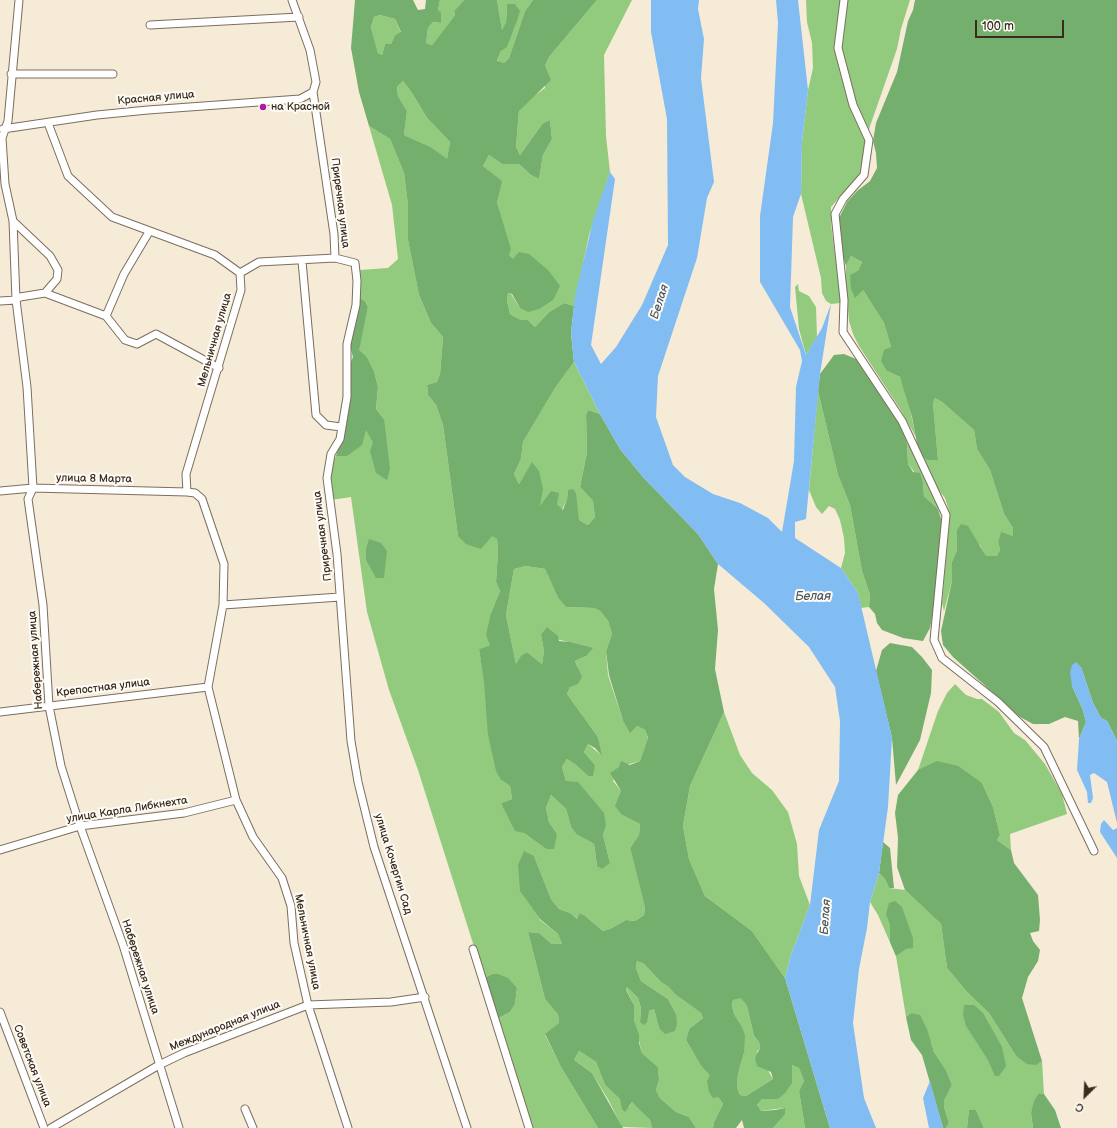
<!DOCTYPE html>
<html>
<head>
<meta charset="utf-8">
<style>
  body { margin:0 }
  #map { position:relative; width:1117px; height:1128px; overflow:hidden; background:#f6ebd7; font-family:"Balsamiq Sans",sans-serif }
  canvas { display:block }
  .north { position:absolute; left:1065px; top:1076px; width:40px; height:40px; -webkit-text-stroke:3px #fdfcf7; paint-order:stroke; rotate:204deg; font-size:11px; font-weight:700; line-height:16px; text-align:center; color:#3b2a1e }
  .north::after { content:''; display:block; margin:auto; width:14px; height:18px; background:#3b2a1e; clip-path:polygon(50% 0,100% 100%,50% 72%,0 100%) }
  .scale { position:absolute; left:975px; top:20px; width:89px; height:18px; box-sizing:border-box; border:2px solid #3b2a1e; border-top:0; padding-left:5px; font-size:12px; line-height:14px; white-space:nowrap; color:#3b2a1e; -webkit-text-stroke:3px #fdfcf7; paint-order:stroke }
</style>
</head>
<body>
<div id="map">
<canvas width="1117" height="1128"></canvas>
<div class="north">С</div>
<div class="scale">100 m</div>
</div>
<script>
const ctx = document.querySelector('canvas').getContext('2d');
ctx.lineJoin = 'round';
function paint(path, color) { ctx.fillStyle = color; ctx.fill(path, 'evenodd'); }
const toPath = rows => new Path2D(rows.map(r => 'M' + r).join(''));
function strokePath(path, color, width, dash) { ctx.strokeStyle = color; ctx.lineWidth = width; ctx.lineCap = dash ? 'butt' : 'round'; ctx.setLineDash(dash || []); ctx.stroke(path); }
function write(font, color, halo, rows, align = 'center') {
  ctx.font = font + ' "Balsamiq Sans",sans-serif'; ctx.lineWidth = 4; ctx.setLineDash([]); ctx.textBaseline = 'middle'; ctx.strokeStyle = halo; ctx.fillStyle = color; for (const [text, x, y, turn = 0] of rows) {
    ctx.save(); ctx.translate(x, y); ctx.rotate((+turn || 0) * Math.PI / 180); ctx.textAlign = isNaN(turn) ? turn : align; if (halo) ctx.strokeText(text, 0, 0); ctx.fillText(text, 0, 0); ctx.restore();
  }
}
paint(toPath([
  [440,0,464,0,454,11,455,15,432,45,426,43,428,28,433,22,440,23,438,10],
  [497,0,533,0,525,11,509,58,504,63,497,62,501,51,507,46,516,24,507,4,506,22,502,31],
  [597,0,632,0,604,55,606,136,610,172,589,235,574,306,564,303,549,312,535,327,528,320,521,320,510,314,507,300,508,293,511,294,520,308,513,260,509,255,497,203,501,181,483,166,489,155,502,164,519,164,531,175,539,179,543,155,552,139,550,120,543,123,520,155,516,147,519,111,527,101,545,88,545,66,549,57],
  [806,0,910,0,901,29,897,49,869,129,864,160,859,175,831,207,831,224,841,303,831,304,826,301,822,293,821,278,801,194,802,142,808,90,813,68,812,43,807,22],
  [380,15,395,19,401,33,395,35,391,44,385,44,382,55,378,53,371,27,374,17],
  [403,81,412,93,427,118,450,142,447,160,431,147,404,135,407,111,398,96,397,87],
  [369,126,390,139,404,173,408,205,408,240,419,295,431,323,443,337,440,374,437,382,427,385,428,395,436,405,443,425,458,536,492,535,497,539,498,553,496,582,500,591,491,613,490,645,479,649,501,780,510,786,512,799,501,803,524,833,546,849,557,834,549,822,546,808,551,795,566,809,571,827,576,834,594,844,597,866,610,863,603,835,606,826,566,781,562,767,567,759,576,765,588,776,595,765,584,752,588,744,601,755,598,737,567,694,578,667,575,661,586,656,580,645,541,635,544,651,542,664,527,652,516,664,506,615,514,569,526,566,545,569,558,598,566,607,594,608,600,611,608,621,612,634,606,651,608,675,623,721,630,732,637,726,645,730,648,739,640,761,619,767,613,781,621,791,622,815,640,824,639,835,630,848,645,908,644,915,635,921,626,920,610,929,603,931,584,915,579,913,577,919,570,913,559,909,551,899,534,856,540,920,558,934,562,944,552,944,539,933,528,932,545,999,558,1013,559,1023,545,1035,561,1067,598,1128,531,1128,497,1019,510,1012,515,1004,517,988,492,974,484,978,418,770,389,690,367,612,351,497,331,500,329,470,336,456,347,456,366,429,373,443,384,419,376,409,378,387,374,371,367,357,358,350,368,307,365,301,360,298,360,270,388,268,398,259,392,205],
  [851,256,862,262,858,271,863,290,884,323,891,347,887,371,900,377,906,392,916,437,900,409,859,346,853,334,849,321,846,287,846,266],
  [798,284,799,291,809,296,816,307,817,337,806,355,799,329,795,287],
  [574,362,600,414,588,410,586,415,587,452,580,487,593,501,595,517,588,525,579,520,568,490,567,499,562,510,557,504,539,507,532,463,519,484,514,474,521,459,523,442,555,388],
  [818,391,838,475,850,505,862,571,870,595,869,607,861,608,858,593,841,568,845,553,844,538,840,520,835,509,829,506,822,514,816,507,809,490],
  [935,398,942,402,974,430,977,449,990,470,1004,514,1013,528,1013,536,1001,533,998,542,1000,550,998,556,986,557,980,545,957,531,957,550,952,562,952,581,944,611,942,603,950,514,945,498,926,474,936,495,938,509,924,496,923,483,908,464,907,443,915,452,938,460,933,403],
  [955,684,966,695,977,699,982,699,999,712,1014,733,1025,740,1045,764,1062,794,1067,814,1010,834,1011,850,997,840,1000,835,993,807,982,783,918,770,938,711,947,693],
  [724,712,740,755,752,773,772,790,788,812,797,844,799,876,810,905,791,955,785,978,752,931,705,896,689,859,683,826,690,786],
  [879,873,885,879,889,888,905,890,941,924,947,968,967,992,989,1013,1016,1056,1036,1064,1042,1061,1044,1094,1039,1093,1031,1113,1033,1128,984,1128,976,1110,969,1110,967,1128,946,1128,949,1123,944,1107,944,1101,952,1085,946,1070,934,1052,931,1042,911,1013,906,1017,896,956,878,915,870,902],
  [637,961,644,964,661,982,668,985,676,995,701,1013,703,1018,689,1029,686,1040,701,1066,711,1075,718,1097,723,1104,714,1122,713,1128,696,1128,689,1117,676,1112,660,1098,656,1090,659,1080,658,1067,642,1053,634,1020,634,1005,626,989,627,987,638,998,641,1008,640,1022,649,1011,654,1009,659,1028,676,1014,668,999,641,981,636,968],
  [741,997,747,1006,754,1036,759,1042,760,1048,757,1052,773,1079,746,1096,740,1095,737,1087,738,1074,744,1053,741,1025,734,1014,732,1006,733,1000],
  [579,1051,596,1062,605,1085,629,1107,632,1102,639,1108,650,1120,652,1128,622,1127,609,1101,592,1073,574,1060],
  [792,1065,799,1068,804,1081,799,1091,805,1128,773,1128,784,1114,784,1108,760,1111,757,1105,762,1099,778,1099]
]), '#92cb7e');
paint(toPath([
  [355,0,413,0,418,10,425,9,426,0,440,0,438,10,441,13,441,23,433,22,428,28,426,43,432,45,455,15,454,11,464,0,497,0,502,30,506,22,507,4,515,4,520,11,516,24,507,47,501,51,497,61,504,63,509,58,525,11,533,0,597,0,549,57,545,66,551,80,519,111,516,147,520,155,543,123,550,120,552,139,543,155,539,179,531,175,519,164,502,164,489,155,483,166,502,181,497,203,511,249,509,255,513,259,519,252,529,254,548,270,560,286,553,300,539,309,528,312,520,308,512,294,508,293,507,300,510,314,521,320,528,320,535,327,549,312,564,303,574,306,571,333,574,362,555,388,523,442,521,459,514,474,519,484,532,462,539,471,543,489,540,506,551,491,559,493,557,504,563,510,567,499,568,490,573,489,576,493,579,520,588,525,595,517,593,501,580,487,587,452,586,415,588,410,600,414,620,449,643,477,698,534,718,564,714,589,718,630,715,669,724,712,690,786,683,826,689,859,705,896,752,931,785,978,830,1128,805,1128,799,1091,804,1081,799,1068,792,1065,792,1083,785,1093,778,1099,762,1099,757,1105,761,1111,775,1110,785,1108,785,1114,773,1128,744,1128,742,1120,736,1128,713,1128,714,1122,723,1104,718,1097,713,1098,709,1092,707,1081,710,1075,701,1066,686,1040,689,1029,703,1018,701,1013,676,995,668,986,661,982,644,964,637,961,636,968,641,981,668,999,676,1014,677,1024,675,1031,665,1034,659,1028,654,1009,649,1011,647,1022,644,1025,640,1022,641,1008,638,998,627,987,626,990,634,1005,634,1020,639,1035,639,1043,642,1053,658,1067,659,1080,656,1090,660,1098,676,1112,689,1117,696,1128,652,1128,650,1120,632,1102,625,1112,622,1109,620,1099,605,1085,596,1062,579,1051,574,1060,592,1073,623,1128,598,1128,561,1067,545,1034,559,1023,558,1014,545,999,528,932,539,933,552,944,562,944,558,934,541,920,520,891,518,865,524,851,534,856,551,899,559,909,570,913,577,919,579,913,584,915,603,931,610,929,626,920,635,921,644,915,645,908,630,848,639,835,640,824,622,815,615,806,621,791,610,773,619,767,621,761,630,765,640,761,648,738,645,730,637,726,630,733,623,721,609,675,606,651,612,634,608,621,600,611,594,608,566,607,558,598,545,569,526,566,514,569,506,615,516,664,521,656,527,652,542,664,544,651,541,635,547,627,558,636,559,641,570,642,593,648,586,656,575,661,582,677,578,684,570,687,567,694,598,737,602,756,595,748,588,744,584,752,595,765,593,776,588,776,576,765,567,759,562,767,566,781,578,782,604,813,606,826,603,835,610,863,602,869,597,866,594,844,576,834,571,827,566,809,551,795,546,808,549,822,557,834,554,849,546,849,524,833,515,831,501,803,512,799,510,786,501,780,496,771,488,735,484,682,479,649,490,645,486,635,491,613,500,591,496,582,498,553,497,539,492,536,481,549,466,544,458,536,443,425,436,405,428,395,427,385,437,382,440,374,443,337,431,323,419,295,408,240,408,205,404,173,390,139,369,126,359,92,351,48],
  [380,15,395,19,401,32,395,35,391,44,385,44,382,55,378,53,371,27,374,17],
  [403,81,412,93,427,118,450,142,447,159,431,147,404,135,407,111,398,96,397,87],
  [741,998,747,1006,754,1036,759,1042,760,1048,755,1058,757,1066,771,1072,773,1079,746,1096,740,1095,737,1087,738,1074,744,1053,745,1035,741,1025,734,1014,732,1006,733,1000],
  [915,0,1117,0,1117,741,1107,721,1101,718,1093,703,1081,667,1072,686,1083,710,1086,722,1079,739,1078,721,1065,717,1049,724,1033,724,1020,717,953,657,943,645,941,631,952,581,952,562,957,550,957,530,961,524,968,526,986,556,997,556,1000,550,998,542,1001,532,1013,536,1013,528,1004,514,990,470,977,449,974,430,942,402,935,398,933,403,938,460,928,460,919,454,912,417,900,377,887,371,881,361,884,350,891,347,884,323,863,290,855,298,851,289,850,275,858,271,862,262,851,256,846,266,840,247,839,233,839,218,847,202,857,191,870,181,877,168,876,153,873,141,876,123,897,72,908,21,913,10],
  [360,298,365,301,368,307,359,350,367,357,374,371,378,387,376,409,384,419,390,469,387,480,376,473,370,451,373,443,366,430,362,445,347,456,336,456,347,421,350,364,353,357,350,346],
  [844,354,856,359,899,421,907,443,908,464,913,472,920,473,923,483,924,496,938,509,942,522,935,602,930,628,923,641,903,638,882,630,877,623,875,614,869,607,870,595,862,571,850,505,838,475,818,391,820,374,834,355],
  [369,539,381,543,387,551,384,578,376,578,366,560,366,549],
  [890,643,912,647,922,657,932,670,931,693,920,740,896,785,892,738,876,671,882,650],
  [937,761,958,766,982,783,993,807,1000,835,997,840,1011,850,1014,863,1038,895,1040,920,1039,931,1030,933,1033,941,1040,950,1038,961,1028,977,1022,998,1042,1061,1036,1065,1027,1064,1016,1056,989,1013,967,992,947,968,941,924,905,890,897,867,898,838,895,813,898,795,918,770],
  [883,842,890,848,894,888,889,888,885,879,879,873],
  [895,901,902,907,913,938,913,948,906,949,896,956,890,942,890,925,886,914,889,903],
  [492,974,498,974,508,978,517,988,515,1004,510,1012,497,1019,484,978],
  [964,1005,974,1005,983,1013,1002,1047,1006,1066,999,1076,995,1076,988,1060,966,1026,963,1015],
  [911,1013,920,1015,927,1029,934,1052,946,1070,952,1085,944,1101,944,1107,949,1123,946,1128,943,1128,922,1055,911,1040,906,1017],
  [1039,1093,1044,1094,1055,1110,1061,1128,1033,1128,1031,1113,1034,1101],
  [969,1110,976,1110,984,1128,967,1128]
]), '#75af6d');
paint(toPath([
  [651,0,699,0,698,9,704,39,701,78,714,182,707,198,697,258,658,376,656,417,673,465,685,477,713,494,740,503,768,518,782,532,794,461,796,387,802,361,800,350,760,282,760,216,773,123,778,23,776,0,798,0,808,90,802,142,801,194,793,217,790,307,806,355,822,328,831,304,820,374,806,519,795,522,795,538,841,568,858,593,892,738,888,807,879,873,870,902,867,928,859,969,853,1023,864,1098,876,1128,830,1128,785,978,791,955,810,905,819,830,839,781,840,721,835,687,809,647,764,603,718,564,698,534,643,477,620,449,600,414,574,362,571,333,575,296,594,217,610,172,615,179,591,345,601,364,616,347,642,305,668,245,667,119,651,32],
  [1076,662,1081,667,1093,703,1101,718,1107,721,1117,741,1117,823,1107,782,1094,773,1090,775,1093,798,1091,803,1088,803,1087,792,1077,770,1079,739,1086,722,1083,710,1072,686,1070,672,1072,665],
  [1104,820,1113,830,1117,828,1117,858,1100,832,1101,824],
  [930,1081,943,1128,929,1128,923,1098]
]), '#81bdf3');
const minor = toPath([
  [19,0,8,121,2,138,5,184,13,221,16,300,27,387,33,488,28,499,43,605,49,706,61,766,80,826,123,945,179,1128],
  [292,0,310,50,316,82,313,92,334,234,335,258],
  [844,0,838,48,853,105,869,140,864,175,843,199,835,214,844,300,843,332,902,421,946,515,934,640,942,658,998,702,1044,747,1094,851],
  [150,25,299,17],
  [11,74,113,74],
  [48,123,68,176,112,217,215,255,240,273,241,290,186,474,187,492,195,493,202,499,224,564,223,605,208,687,236,800,253,837,282,878,291,906,294,943,308,1005,348,1128],
  [3,129,97,115,148,110,300,99,313,92],
  [13,221,50,256,58,270,57,279,45,293],
  [302,261,316,415,326,425,341,427],
  [240,273,259,262,335,258,355,263,357,281,356,305,347,344,347,397,340,439,331,454,327,478,337,554,351,741,358,782,374,847,467,1128],
  [0,301,16,300,20,297,45,293,106,316,125,340,137,344,156,334,219,368],
  [106,316,124,274,149,232],
  [0,491,33,488,187,492],
  [223,605,340,597],
  [0,712,208,687],
  [0,850,80,826,184,813,236,800],
  [473,949,529,1128],
  [0,1012,44,1128],
  [245,1109,253,1128],
  [51,1128,159,1065,184,1053,308,1005,391,1002,425,997]
]);
strokePath(minor, '#7c6e5f', 9);
strokePath(minor, '#fff', 7);
for (const [x, y, r, color] of [
  [263,107,4,"#b5179e"]
]) { const dot = new Path2D(); dot.arc(x, y, r, 0, 2 * Math.PI); ctx.fillStyle = color; ctx.fill(dot); strokePath(dot, '#fdfcf7', 1.5); }
write('11px', '#3b2a1e', '#fdfcf7', [
  ["Красная улица",156,98,-5],
  ["Приречная улица",340,203,83],
  ["Мельничная улица",215,340,-74],
  ["улица 8 Марта",94,479,1],
  ["Приречная улица",323,536,-97],
  ["Набережная улица",36,660,-94],
  ["Крепостная улица",103,688,-7],
  ["улица Карла Либкнехта",127,810,-9],
  ["улица Кочергин Сад",393,864,73],
  ["Мельничная улица",307,942,79],
  ["Набережная улица",140,967,72],
  ["Международная улица",225,1026,-22],
  ["Советская улица",32,1066,69]
]);
write('11px', '#3b2a1e', '#fdfcf7', [
  ["на Красной",271,107]
], 'left');
write('italic 12px', '#50565e', '#fdfcf7', [
  ["Белая",660,302,-72],
  ["Белая",813,597],
  ["Белая",826,917,-86]
]);
</script>
</body>
</html>
